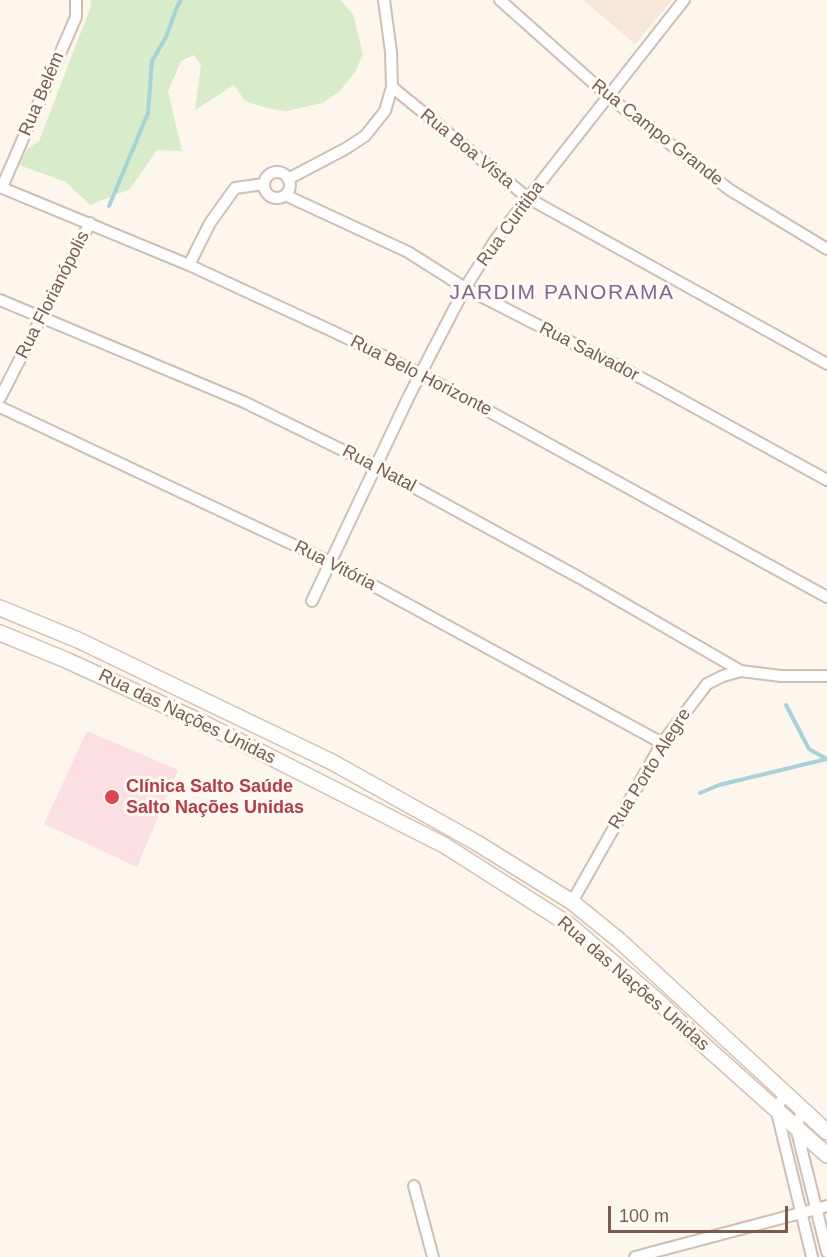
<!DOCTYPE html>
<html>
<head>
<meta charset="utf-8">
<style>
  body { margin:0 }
  #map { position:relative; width:827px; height:1257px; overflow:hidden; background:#fdf6ec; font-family:Arial,sans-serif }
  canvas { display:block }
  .scale { position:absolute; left:608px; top:1206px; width:180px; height:27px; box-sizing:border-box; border:3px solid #7a5c4d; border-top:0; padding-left:8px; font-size:18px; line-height:21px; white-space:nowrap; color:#7a5c4d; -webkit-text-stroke:4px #fffaf3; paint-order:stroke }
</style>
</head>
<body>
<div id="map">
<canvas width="827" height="1257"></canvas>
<div class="scale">100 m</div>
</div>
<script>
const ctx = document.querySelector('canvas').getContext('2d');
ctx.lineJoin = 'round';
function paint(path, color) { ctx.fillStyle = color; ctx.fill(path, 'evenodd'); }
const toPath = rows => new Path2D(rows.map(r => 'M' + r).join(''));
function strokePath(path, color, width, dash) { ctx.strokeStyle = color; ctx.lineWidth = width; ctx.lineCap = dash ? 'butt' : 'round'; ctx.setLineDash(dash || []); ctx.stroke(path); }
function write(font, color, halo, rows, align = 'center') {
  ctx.font = font + ' Arial,sans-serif'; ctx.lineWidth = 6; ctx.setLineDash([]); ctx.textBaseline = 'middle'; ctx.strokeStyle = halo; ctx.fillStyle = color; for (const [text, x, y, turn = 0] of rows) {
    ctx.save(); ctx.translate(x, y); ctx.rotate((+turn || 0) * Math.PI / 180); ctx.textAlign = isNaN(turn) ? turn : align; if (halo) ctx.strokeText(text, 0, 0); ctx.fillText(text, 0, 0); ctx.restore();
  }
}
paint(toPath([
  [583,0,672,0,635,44]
]), '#f5e8da');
paint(toPath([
  [87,731,178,770,137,867,44,824]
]), '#fbdfe3');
paint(toPath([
  [90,0,340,0,353,14,363,54,355,72,340,91,323,103,286,111,266,108,245,101,234,85,195,110,201,65,194,55,181,61,168,91,182,151,157,150,130,189,90,205,66,182,19,165,27,149,39,141,91,6]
]), '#d8ecc9');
strokePath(toPath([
  [109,206,148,113,152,61,166,37,177,7,181,0],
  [786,705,809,749,825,758],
  [700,793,719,785,827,759]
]), '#a5d3da', 4);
const minor = toPath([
  [500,0,609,97,730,190,827,249],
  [392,87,528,198,827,364],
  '264 185a13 13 0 1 1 26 0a13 13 0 1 1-26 0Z',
  [288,179,345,149,365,136,385,111,392,87,391,52,384,0],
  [0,187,189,265,332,331,421,374,827,597],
  [2,187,76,17,76,0],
  [285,195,408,252,465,288,647,381,827,480],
  [189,265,210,223,235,188,264,184],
  [0,300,244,402,375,466,580,578,741,671],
  [0,398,90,223],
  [0,407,330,562,662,743],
  [312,601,409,396,465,288,496,239,684,0],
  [572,902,662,743,707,684,723,676,741,671,781,676,827,676],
  [786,1094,776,1108,812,1257],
  [803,1110,796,1127,827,1252],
  [414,1186,433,1257],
  [635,1257,827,1206]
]);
const secondary = toPath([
  [0,608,78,640,332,762,477,843,572,902,620,941,827,1132],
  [0,633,66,660,203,723,444,845,568,924,660,1003,695,1037,827,1155]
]);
strokePath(minor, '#d1beb0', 14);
strokePath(secondary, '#d6c0b0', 18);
strokePath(minor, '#fff', 10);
strokePath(secondary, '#fff', 15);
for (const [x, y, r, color] of [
  [112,797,8,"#e0444e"]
]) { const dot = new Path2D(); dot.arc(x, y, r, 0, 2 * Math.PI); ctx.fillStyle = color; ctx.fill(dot); strokePath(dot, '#fffaf3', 2); }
write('18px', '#7a5c4d', '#fffaf3', [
  ["Rua Belém",42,94,-67],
  ["Rua Campo Grande",657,133,38],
  ["Rua Boa Vista",467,149,39],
  ["Rua Curitiba",511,224,-54],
  ["Rua Florianópolis",53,295,-63],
  ["Rua Salvador",589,352,27],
  ["Rua Belo Horizonte",421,376,27],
  ["Rua Natal",379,469,28],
  ["Rua Vitória",335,566,27],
  ["Rua das Nações Unidas",187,717,26],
  ["Rua Porto Alegre",650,769,-58],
  ["Rua das Nações Unidas",633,984,41]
]);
write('bold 18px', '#be3a42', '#fffaf3', [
  ["Clínica Salto Saúde",126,787],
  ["Salto Nações Unidas",126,808]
], 'left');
ctx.letterSpacing = '1.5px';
write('21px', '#846695', '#fffaf3', [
  ["JARDIM PANORAMA",562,293]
]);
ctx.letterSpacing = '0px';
</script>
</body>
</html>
